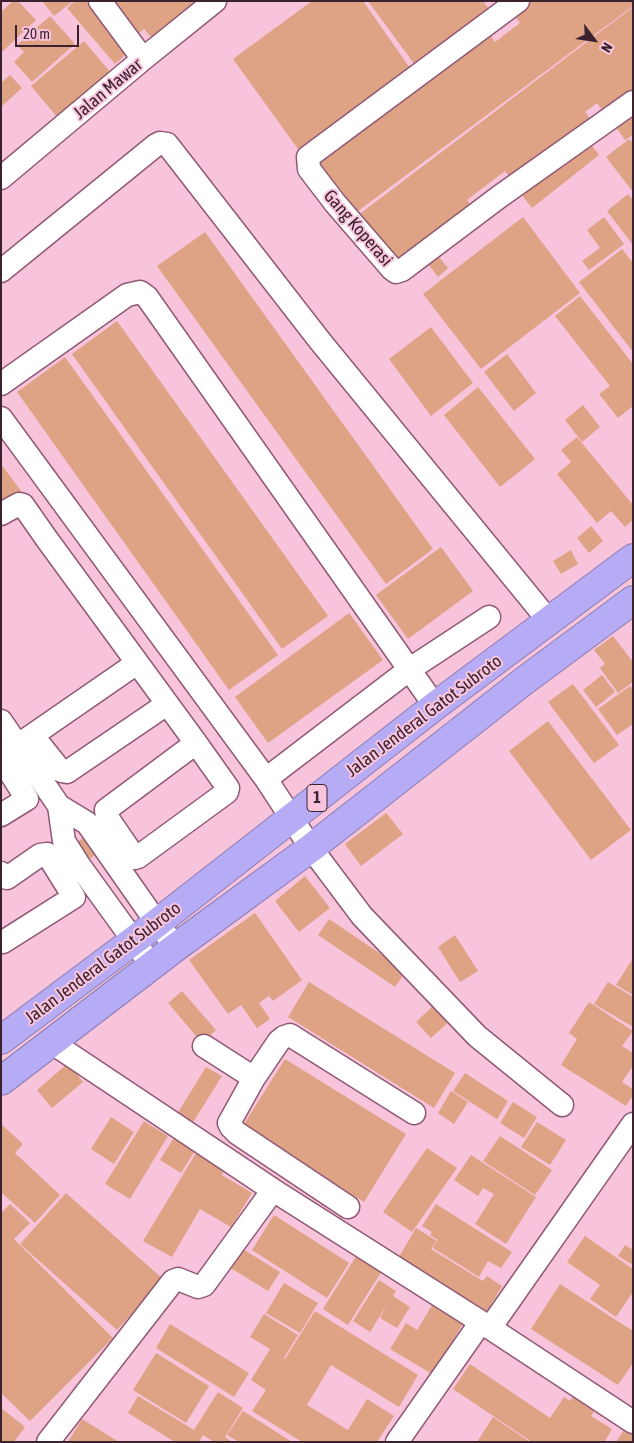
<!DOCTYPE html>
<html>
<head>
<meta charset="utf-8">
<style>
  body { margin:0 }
  #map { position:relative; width:634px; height:1443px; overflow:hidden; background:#f8c4dc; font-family:"Asap Condensed",sans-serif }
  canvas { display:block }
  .frame { position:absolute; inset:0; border:2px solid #3a222e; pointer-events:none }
  .north { position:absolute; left:569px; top:15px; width:50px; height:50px; -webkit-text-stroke:4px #f8c4dc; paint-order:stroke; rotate:121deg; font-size:14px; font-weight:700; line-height:20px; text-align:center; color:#3a222e }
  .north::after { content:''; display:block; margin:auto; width:18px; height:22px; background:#3a222e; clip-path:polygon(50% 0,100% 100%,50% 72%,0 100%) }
  .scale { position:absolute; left:15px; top:25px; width:64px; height:22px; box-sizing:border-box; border:2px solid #3a222e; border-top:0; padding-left:6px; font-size:15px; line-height:18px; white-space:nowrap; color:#3a222e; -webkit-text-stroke:4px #f8c4dc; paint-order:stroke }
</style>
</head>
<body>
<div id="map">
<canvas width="634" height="1443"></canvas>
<div class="frame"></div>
<div class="north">N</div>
<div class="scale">20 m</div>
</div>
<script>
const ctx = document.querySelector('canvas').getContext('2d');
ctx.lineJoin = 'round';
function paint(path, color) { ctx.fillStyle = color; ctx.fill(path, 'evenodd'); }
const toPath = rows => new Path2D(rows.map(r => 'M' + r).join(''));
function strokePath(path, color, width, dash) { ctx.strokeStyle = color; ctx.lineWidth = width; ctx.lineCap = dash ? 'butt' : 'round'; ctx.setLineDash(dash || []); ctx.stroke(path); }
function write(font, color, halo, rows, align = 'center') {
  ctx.font = font + ' "Asap Condensed",sans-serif'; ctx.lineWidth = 4; ctx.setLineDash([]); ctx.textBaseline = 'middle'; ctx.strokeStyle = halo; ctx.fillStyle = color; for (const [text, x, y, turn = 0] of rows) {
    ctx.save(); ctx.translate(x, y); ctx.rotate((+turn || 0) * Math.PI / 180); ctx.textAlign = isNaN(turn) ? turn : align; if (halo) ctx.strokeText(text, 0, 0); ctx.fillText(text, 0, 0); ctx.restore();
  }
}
paint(toPath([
  [13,1,18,1,36,20,1,53,1,12],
  [42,1,73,1,54,16],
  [75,1,88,1,131,50,115,64,67,8],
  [103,1,206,1,155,42,144,29,133,38],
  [312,1,363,1,410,68,298,149,233,59],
  [368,1,483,1,489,9,415,65],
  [526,1,633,1,633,6,354,214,316,163,489,34,495,42,520,23,512,12],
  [633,7,633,93,605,114,597,103,585,112,592,121,513,181,505,171,467,200,473,208,395,267,357,216],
  [50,16,75,44,32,82,14,62,24,52,17,45],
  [84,41,112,74,58,118,31,86],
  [10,75,22,88,1,107,1,83],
  [633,112,633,135,625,140,615,126],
  [586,138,599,155,532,208,518,190],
  [629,139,633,143,633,192,606,157],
  [628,194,633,200,633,245,607,211],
  [523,217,580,293,481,369,423,294],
  [604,217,624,244,589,270,582,261,600,248,587,230],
  [205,232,433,549,386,584,157,266],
  [622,249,633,263,633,352,579,282],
  [435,252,448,268,438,277,425,260],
  [580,296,633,364,633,406,618,418,599,394,610,386,555,316],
  [117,321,328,616,282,649,72,354],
  [431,327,473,383,431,416,389,359],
  [507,354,536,393,514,411,484,372],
  [65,357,278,655,229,690,17,392],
  [478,387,535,459,500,487,444,415],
  [583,405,600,427,582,442,565,420],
  [577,437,633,505,633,520,625,527,611,511,597,523,557,474,571,462,561,450],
  [1,464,24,495,1,511],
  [591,526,603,541,589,553,577,538],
  [441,547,473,591,408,639,376,595],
  [571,550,578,564,561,574,553,561],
  [349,613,383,660,268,743,235,697],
  [613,636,633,662,633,682,618,693,600,668,605,664,594,650],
  [602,675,615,692,596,707,583,690],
  [573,684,619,745,594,763,548,702],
  [630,686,633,689,633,724,617,735,598,709],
  [548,721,631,830,591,860,509,751],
  [386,813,403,834,361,866,345,844],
  [85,837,97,854,81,864,70,846],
  [305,876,330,908,299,932,275,901],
  [255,913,302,980,273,1001,269,996,259,1003,270,1019,257,1028,241,1005,228,1014,189,960],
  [329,919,406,971,395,987,318,935],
  [455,935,478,971,460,982,438,947],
  [633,958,633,995,616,985],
  [309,982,455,1073,434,1108,288,1017],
  [608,982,633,997,633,1027,594,1004],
  [182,991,216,1030,202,1043,168,1003],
  [438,1001,453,1018,431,1038,416,1022],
  [589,1002,633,1031,622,1046,633,1053,633,1066,622,1082,633,1089,633,1095,626,1106,561,1065,577,1039,569,1033],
  [285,1059,406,1134,364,1202,242,1127],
  [68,1063,83,1082,52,1108,37,1090],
  [206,1067,222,1076,192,1124,177,1114],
  [465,1073,508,1101,497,1119,453,1091],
  [451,1091,468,1102,454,1124,438,1113],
  [513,1102,537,1117,524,1138,500,1123],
  [111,1117,134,1132,114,1164,91,1149],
  [144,1121,168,1136,130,1199,105,1184],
  [537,1122,566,1140,550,1165,521,1147],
  [1,1124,23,1144,15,1153,60,1195,35,1223,1,1192],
  [175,1136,196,1149,181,1173,160,1160],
  [500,1136,552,1170,535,1195,483,1161],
  [427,1148,457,1168,412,1232,383,1212],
  [196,1153,224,1170,222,1175,252,1193,231,1227,200,1209,172,1257,143,1241],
  [471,1155,536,1197,506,1244,475,1224,494,1194,483,1188,478,1196,454,1180],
  [66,1193,163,1279,117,1330,20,1244],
  [10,1204,30,1223,14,1239,113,1338,30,1421,1,1393,1,1213],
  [436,1204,512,1252,501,1268,488,1261,479,1277,433,1248,438,1240,430,1235,432,1232,422,1226],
  [274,1215,349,1263,327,1298,252,1250],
  [416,1228,437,1241,431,1249,483,1281,487,1276,502,1286,487,1311,399,1257],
  [585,1236,633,1269,633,1292,616,1317,590,1299,600,1285,567,1262],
  [625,1245,633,1250,633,1265,618,1256],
  [241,1248,280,1272,268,1291,229,1267],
  [358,1253,383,1269,348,1325,323,1309],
  [379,1280,396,1291,393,1296,410,1307,397,1328,380,1318,388,1303,370,1332,353,1321],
  [284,1283,318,1303,300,1333,266,1313],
  [560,1284,633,1331,633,1363,618,1385,531,1329],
  [433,1304,464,1322,432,1374,390,1349,406,1323,417,1330],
  [315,1311,418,1375,399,1407,331,1365,307,1405,348,1430,367,1399,394,1416,377,1442,302,1442,252,1411,266,1390,251,1380,270,1349,250,1337,264,1314,298,1335,284,1358,285,1359],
  [170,1324,249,1373,234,1397,156,1348],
  [156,1353,209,1386,186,1423,133,1390],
  [470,1364,550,1418,564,1397,570,1401,576,1392,598,1406,591,1416,612,1429,605,1441,606,1442,532,1442,453,1389],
  [218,1392,243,1408,225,1437,232,1442,214,1442,203,1435,199,1442,175,1442,128,1413,138,1396,194,1430],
  [1,1408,25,1427,14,1442,1,1442],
  [243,1411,267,1426,292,1442,239,1442,227,1435],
  [493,1417,530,1442,477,1442],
  [82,1419,119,1442,68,1442],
  [627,1425,633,1430,633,1442,616,1442]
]), '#dea384');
const minor = toPath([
  [100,1,143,59],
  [518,1,308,157,309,169,335,203,392,269,396,272,402,270,499,197,633,102],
  [1,178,143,59,215,1],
  [1,271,156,145,160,143,167,144,320,341,549,621],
  [1,384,127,295,140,292,147,297,435,706],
  [1,418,266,779,311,848,362,916,477,1036,562,1105],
  [1,514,19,504,23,505,46,538,196,743,228,788,227,792,138,857,135,858,107,817,106,810,196,743],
  [1,721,59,806,87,823,157,923,176,947],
  [33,736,61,771,67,772,167,704],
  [1,757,137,663],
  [1,758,27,799,1,815],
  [266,779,410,669,489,617],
  [59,806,64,841,79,865,152,966],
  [1,873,4,877,7,878,40,855,47,854,74,897,3,942],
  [51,1042,273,1190,481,1322,633,1422],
  [204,1046,254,1078,279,1041,284,1037,290,1035,414,1113],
  [254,1078,229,1123,231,1127,237,1133,348,1207],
  [490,1328,633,1124],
  [48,1442,173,1281,178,1279,198,1287,204,1285,273,1190],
  [397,1442,481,1322]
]);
const highway = toPath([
  [1,1040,157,923,435,706,633,558],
  [1,1081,176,947,311,848,524,681,633,600]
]);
strokePath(minor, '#905874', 25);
strokePath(highway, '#8b7cb0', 30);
strokePath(minor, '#fff', 22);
strokePath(highway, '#b6acf6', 28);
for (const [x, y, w] of [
  [317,798,20]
]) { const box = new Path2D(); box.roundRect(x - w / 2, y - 13.5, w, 27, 4); ctx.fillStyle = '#f8c4dc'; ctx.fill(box); strokePath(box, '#3a222e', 1); }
write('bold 16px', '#3a222e', null, [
  ["1",317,798]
]);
write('18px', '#3a222e', '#f8c4dc', [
  ["Jalan Mawar",108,89,-40],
  ["Gang Koperasi",358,228,49],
  ["Jalan Jenderal Gatot Subroto",424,716,-37],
  ["Jalan Jenderal Gatot Subroto",103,963,-37]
]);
</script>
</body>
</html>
